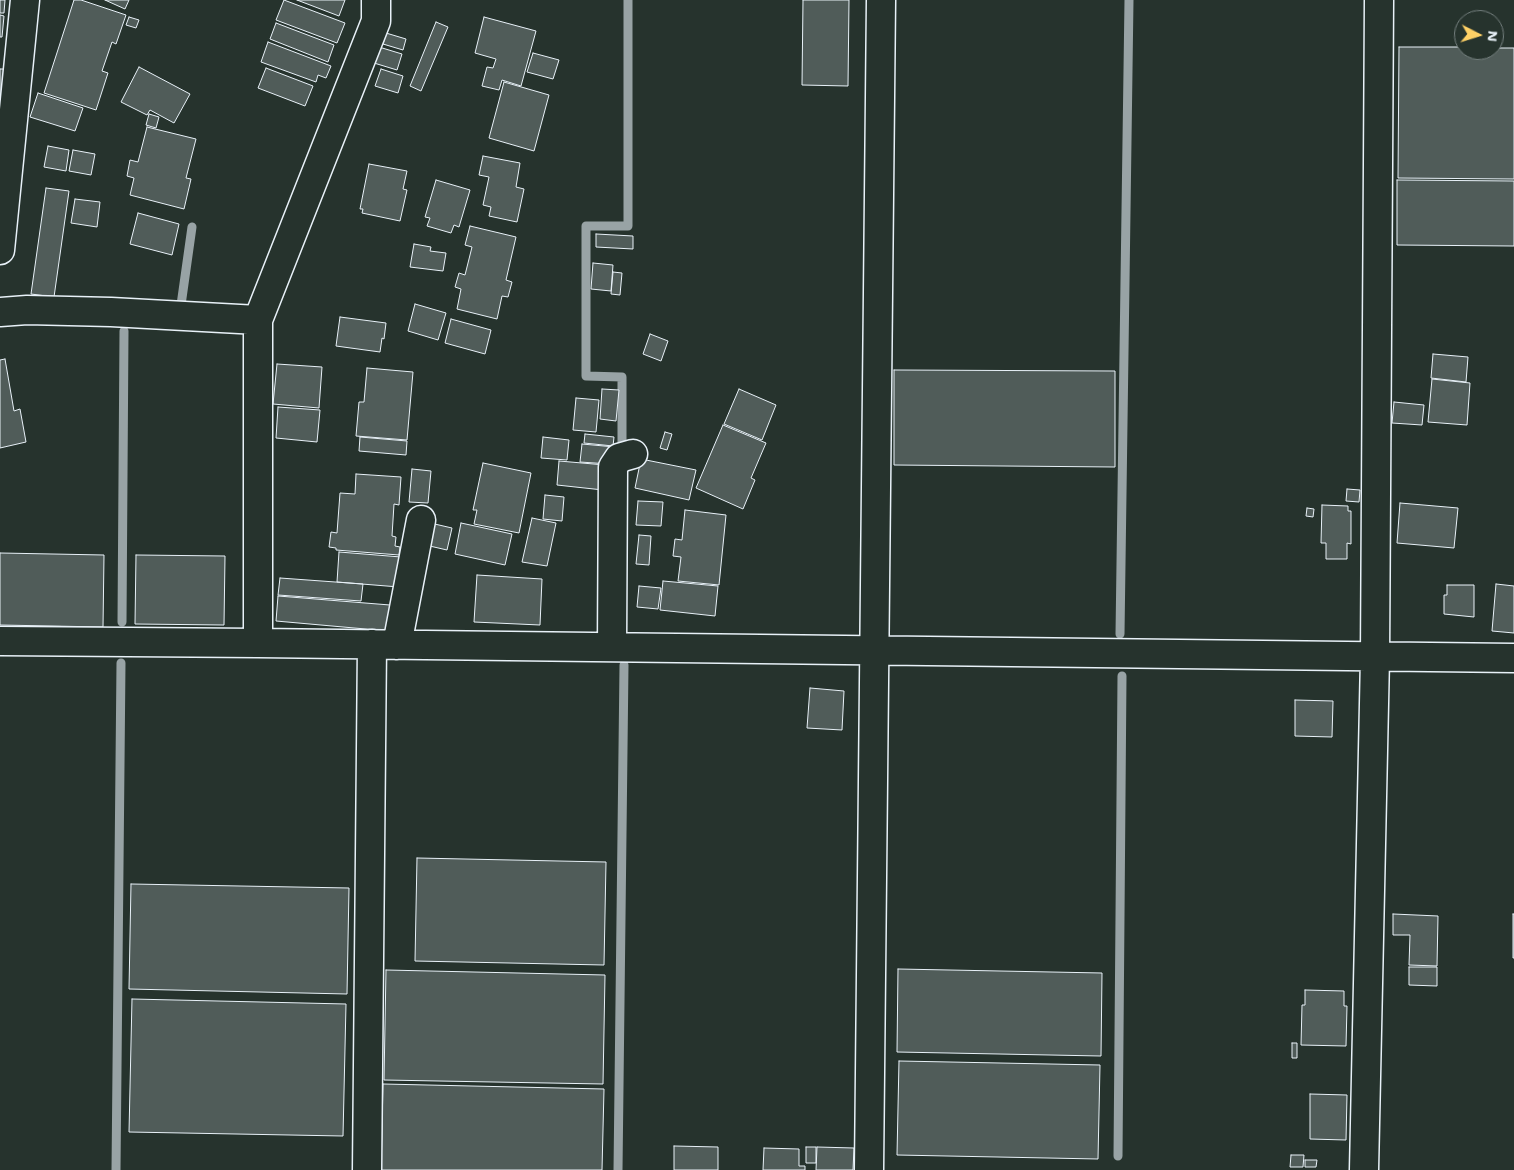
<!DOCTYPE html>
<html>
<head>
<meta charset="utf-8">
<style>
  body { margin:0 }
  #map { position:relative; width:1514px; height:1170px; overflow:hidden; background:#26332d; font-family:"Shantell Sans",sans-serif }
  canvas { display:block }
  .north { position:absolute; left:1454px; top:10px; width:50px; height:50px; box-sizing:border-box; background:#26332d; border:1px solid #747f7e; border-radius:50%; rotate:95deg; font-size:14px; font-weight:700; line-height:20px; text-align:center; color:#e8f1f8 }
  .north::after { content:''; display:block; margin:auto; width:18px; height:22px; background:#ffd166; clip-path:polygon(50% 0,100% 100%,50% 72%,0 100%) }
</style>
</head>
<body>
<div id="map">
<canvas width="1514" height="1170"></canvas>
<div class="north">N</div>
</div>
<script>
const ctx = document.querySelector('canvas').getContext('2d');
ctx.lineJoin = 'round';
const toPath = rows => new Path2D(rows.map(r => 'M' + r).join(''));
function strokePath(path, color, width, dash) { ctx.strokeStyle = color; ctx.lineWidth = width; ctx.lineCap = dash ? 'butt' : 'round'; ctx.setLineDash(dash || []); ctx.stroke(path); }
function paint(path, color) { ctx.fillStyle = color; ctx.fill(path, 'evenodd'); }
strokePath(toPath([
  [181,305,192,227],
  [622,446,622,377,586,376,586,226,628,226,628,0],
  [122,622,124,331],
  [1120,634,1129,0],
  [1118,1156,1122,676],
  [116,1170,121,663],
  [618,1170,624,665]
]), '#98a3a5', 9);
const building = toPath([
  [0,0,5,0,4,13,0,13,0,0],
  [74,0,81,0,126,15,116,44,112,42,102,71,108,73,96,110,44,93,74,0],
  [105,0,129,0,125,9,105,0],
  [284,0,345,23,337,43,276,20,284,0],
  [297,0,345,0,339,16,297,0],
  [803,0,849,0,848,86,802,85,803,0],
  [0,15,4,16,2,37,0,37,0,15],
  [129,17,139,20,136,28,126,25,129,17],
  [484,17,536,31,521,86,502,80,499,90,482,86,487,67,493,68,496,59,475,53,484,17],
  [436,22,448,27,421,91,410,86,436,22],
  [276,23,334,45,328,62,270,39,276,23],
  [386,33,406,39,403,50,383,44,386,33],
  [268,42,331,66,326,78,318,75,316,82,261,62,268,42],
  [379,47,402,54,397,70,374,63,379,47],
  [1399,47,1464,47,1464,50,1494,50,1494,48,1514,48,1514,179,1398,178,1399,47],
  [533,53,559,60,553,79,527,72,533,53],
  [139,67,190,94,174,123,150,110,147,115,121,102,139,67],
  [266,68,313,86,305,106,258,88,266,68],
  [0,69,8,69,0,118,0,69],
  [381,69,403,76,398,93,375,86,381,69],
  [504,82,549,95,534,151,489,138,504,82],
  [38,93,83,108,75,131,30,117,38,93],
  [149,114,159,117,156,128,146,125,149,114],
  [147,127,196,139,186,178,191,179,184,209,130,195,134,178,127,176,130,160,138,162,147,127],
  [48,146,69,150,66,171,44,167,48,146],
  [73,150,95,154,91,175,69,171,73,150],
  [483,156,520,163,516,187,524,189,517,222,489,216,491,207,483,205,489,177,479,175,483,156],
  [369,164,407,171,403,189,407,190,400,221,362,213,363,209,360,209,369,164],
  [436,180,470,190,459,227,454,225,451,233,427,226,430,218,425,217,436,180],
  [1397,180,1514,181,1514,246,1397,245,1397,180],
  [46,188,69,191,54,297,31,294,46,188],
  [75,199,100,202,97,227,71,223,75,199],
  [138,213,179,224,172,255,130,244,138,213],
  [470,226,516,237,506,280,512,282,508,297,502,296,497,319,457,309,461,289,455,287,459,273,465,275,472,247,465,245,470,226],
  [596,234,633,236,633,249,596,247,596,234],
  [414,244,431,247,430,251,446,253,443,271,410,267,414,244],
  [593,263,613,265,611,291,591,289,593,263],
  [613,272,622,273,620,295,611,294,613,272],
  [415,304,446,313,438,340,408,331,415,304],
  [340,317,386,323,384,339,382,338,380,352,336,346,340,317],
  [451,319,491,330,485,354,445,343,451,319],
  [650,334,668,341,661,361,643,354,650,334],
  [1433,354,1468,357,1466,382,1431,378,1433,354],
  [5,359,14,411,20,409,26,442,0,448,0,360,5,359],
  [277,364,322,367,319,408,273,404,277,364],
  [367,368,413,372,407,440,356,436,359,402,364,402,367,368],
  [894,370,1115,371,1115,467,894,465,894,370],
  [1432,379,1470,383,1467,425,1428,422,1432,379],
  [602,389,619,390,616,421,600,419,602,389],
  [739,389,776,405,762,440,724,424,739,389],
  [576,398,599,400,596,432,573,430,576,398],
  [1394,402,1424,405,1422,425,1392,423,1394,402],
  [278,407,320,410,317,442,276,438,278,407],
  [723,425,766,443,751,478,755,480,743,509,696,488,723,425],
  [665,432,672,434,667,450,660,448,665,432],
  [585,434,614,437,613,446,584,443,585,434],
  [360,437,407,441,406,455,359,451,360,437],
  [543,437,569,440,567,460,541,458,543,437],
  [582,444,615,447,609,464,580,462,582,444],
  [641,459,696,470,689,500,635,488,641,459],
  [559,461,605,465,603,490,557,485,559,461],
  [483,463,531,473,519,533,474,524,477,510,473,510,483,463],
  [412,469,431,471,428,503,409,502,412,469],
  [356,474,401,477,399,505,394,504,392,536,396,537,395,546,400,547,399,555,336,550,336,548,329,547,331,532,337,533,340,493,355,494,356,474],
  [1347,489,1360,490,1359,502,1346,501,1347,489],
  [545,495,564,497,562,521,543,519,545,495],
  [638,501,663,502,661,526,636,525,638,501],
  [1400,503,1458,508,1454,548,1397,543,1400,503],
  [1322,505,1348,506,1348,511,1351,511,1351,544,1347,543,1347,559,1326,559,1326,543,1321,543,1322,505],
  [1307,508,1314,509,1313,517,1306,516,1307,508],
  [685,510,726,515,719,585,678,581,681,557,673,556,675,539,682,540,685,510],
  [532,518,556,523,547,566,522,562,532,518],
  [426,522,452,528,447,550,421,544,426,522],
  [461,523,512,534,505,565,455,554,461,523],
  [639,535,651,536,649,565,636,564,639,535],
  [339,552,401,557,399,587,337,582,339,552],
  [0,553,104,555,103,627,0,625,0,553],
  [136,555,225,556,224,625,135,624,136,555],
  [477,575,542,579,540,625,474,622,477,575],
  [280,578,363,584,361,601,278,595,280,578],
  [663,581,718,586,715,616,660,610,663,581],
  [1496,584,1514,586,1514,633,1492,631,1496,584],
  [1447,585,1474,585,1474,617,1444,614,1444,595,1447,595,1447,585],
  [639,586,661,588,658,609,637,607,639,586],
  [278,596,390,605,388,631,276,621,278,596],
  [810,688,844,691,842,730,807,728,810,688],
  [1295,700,1333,701,1332,737,1295,736,1295,700],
  [417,858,606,862,604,965,415,961,417,858],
  [131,884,349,888,347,994,129,989,131,884],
  [1393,914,1438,916,1437,966,1409,965,1410,935,1393,935,1393,914],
  [1513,914,1514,914,1514,958,1513,958,1513,914],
  [1409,967,1437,967,1437,986,1409,985,1409,967],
  [898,969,1102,973,1101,1056,897,1052,898,969],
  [386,970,605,975,603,1084,384,1080,386,970],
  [1305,990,1344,991,1344,1006,1347,1006,1346,1046,1301,1045,1302,1005,1305,1005,1305,990],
  [132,999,346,1004,343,1136,129,1132,132,999],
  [1292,1043,1297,1043,1297,1058,1292,1058,1292,1043],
  [899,1061,1100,1065,1098,1159,897,1155,899,1061],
  [383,1084,604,1089,602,1170,381,1170,383,1084],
  [1310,1094,1347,1095,1346,1140,1310,1139,1310,1094],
  [674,1146,718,1147,718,1170,674,1170,674,1146],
  [806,1147,816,1147,816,1163,806,1163,806,1147],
  [817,1147,854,1148,853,1170,816,1170,817,1147],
  [764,1148,799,1149,799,1166,805,1166,805,1170,763,1170,764,1148],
  [1291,1155,1304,1155,1303,1167,1290,1167,1291,1155],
  [1305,1160,1317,1160,1316,1167,1305,1167,1305,1160]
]);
paint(building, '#505c59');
strokePath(building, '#e8f1f8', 1);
const minor = toPath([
  [0,250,25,0],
  [0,312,27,310,111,312,258,320],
  [0,641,258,643,1514,658],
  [258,643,258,320,376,21,376,0],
  [397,645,421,520],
  [612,647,613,467,619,458,633,454],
  [367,1170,372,644],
  [869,1170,881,0],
  [1364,1170,1375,657,1379,0]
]);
strokePath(minor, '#e8f1f8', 31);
strokePath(minor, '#26332d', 28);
</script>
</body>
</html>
